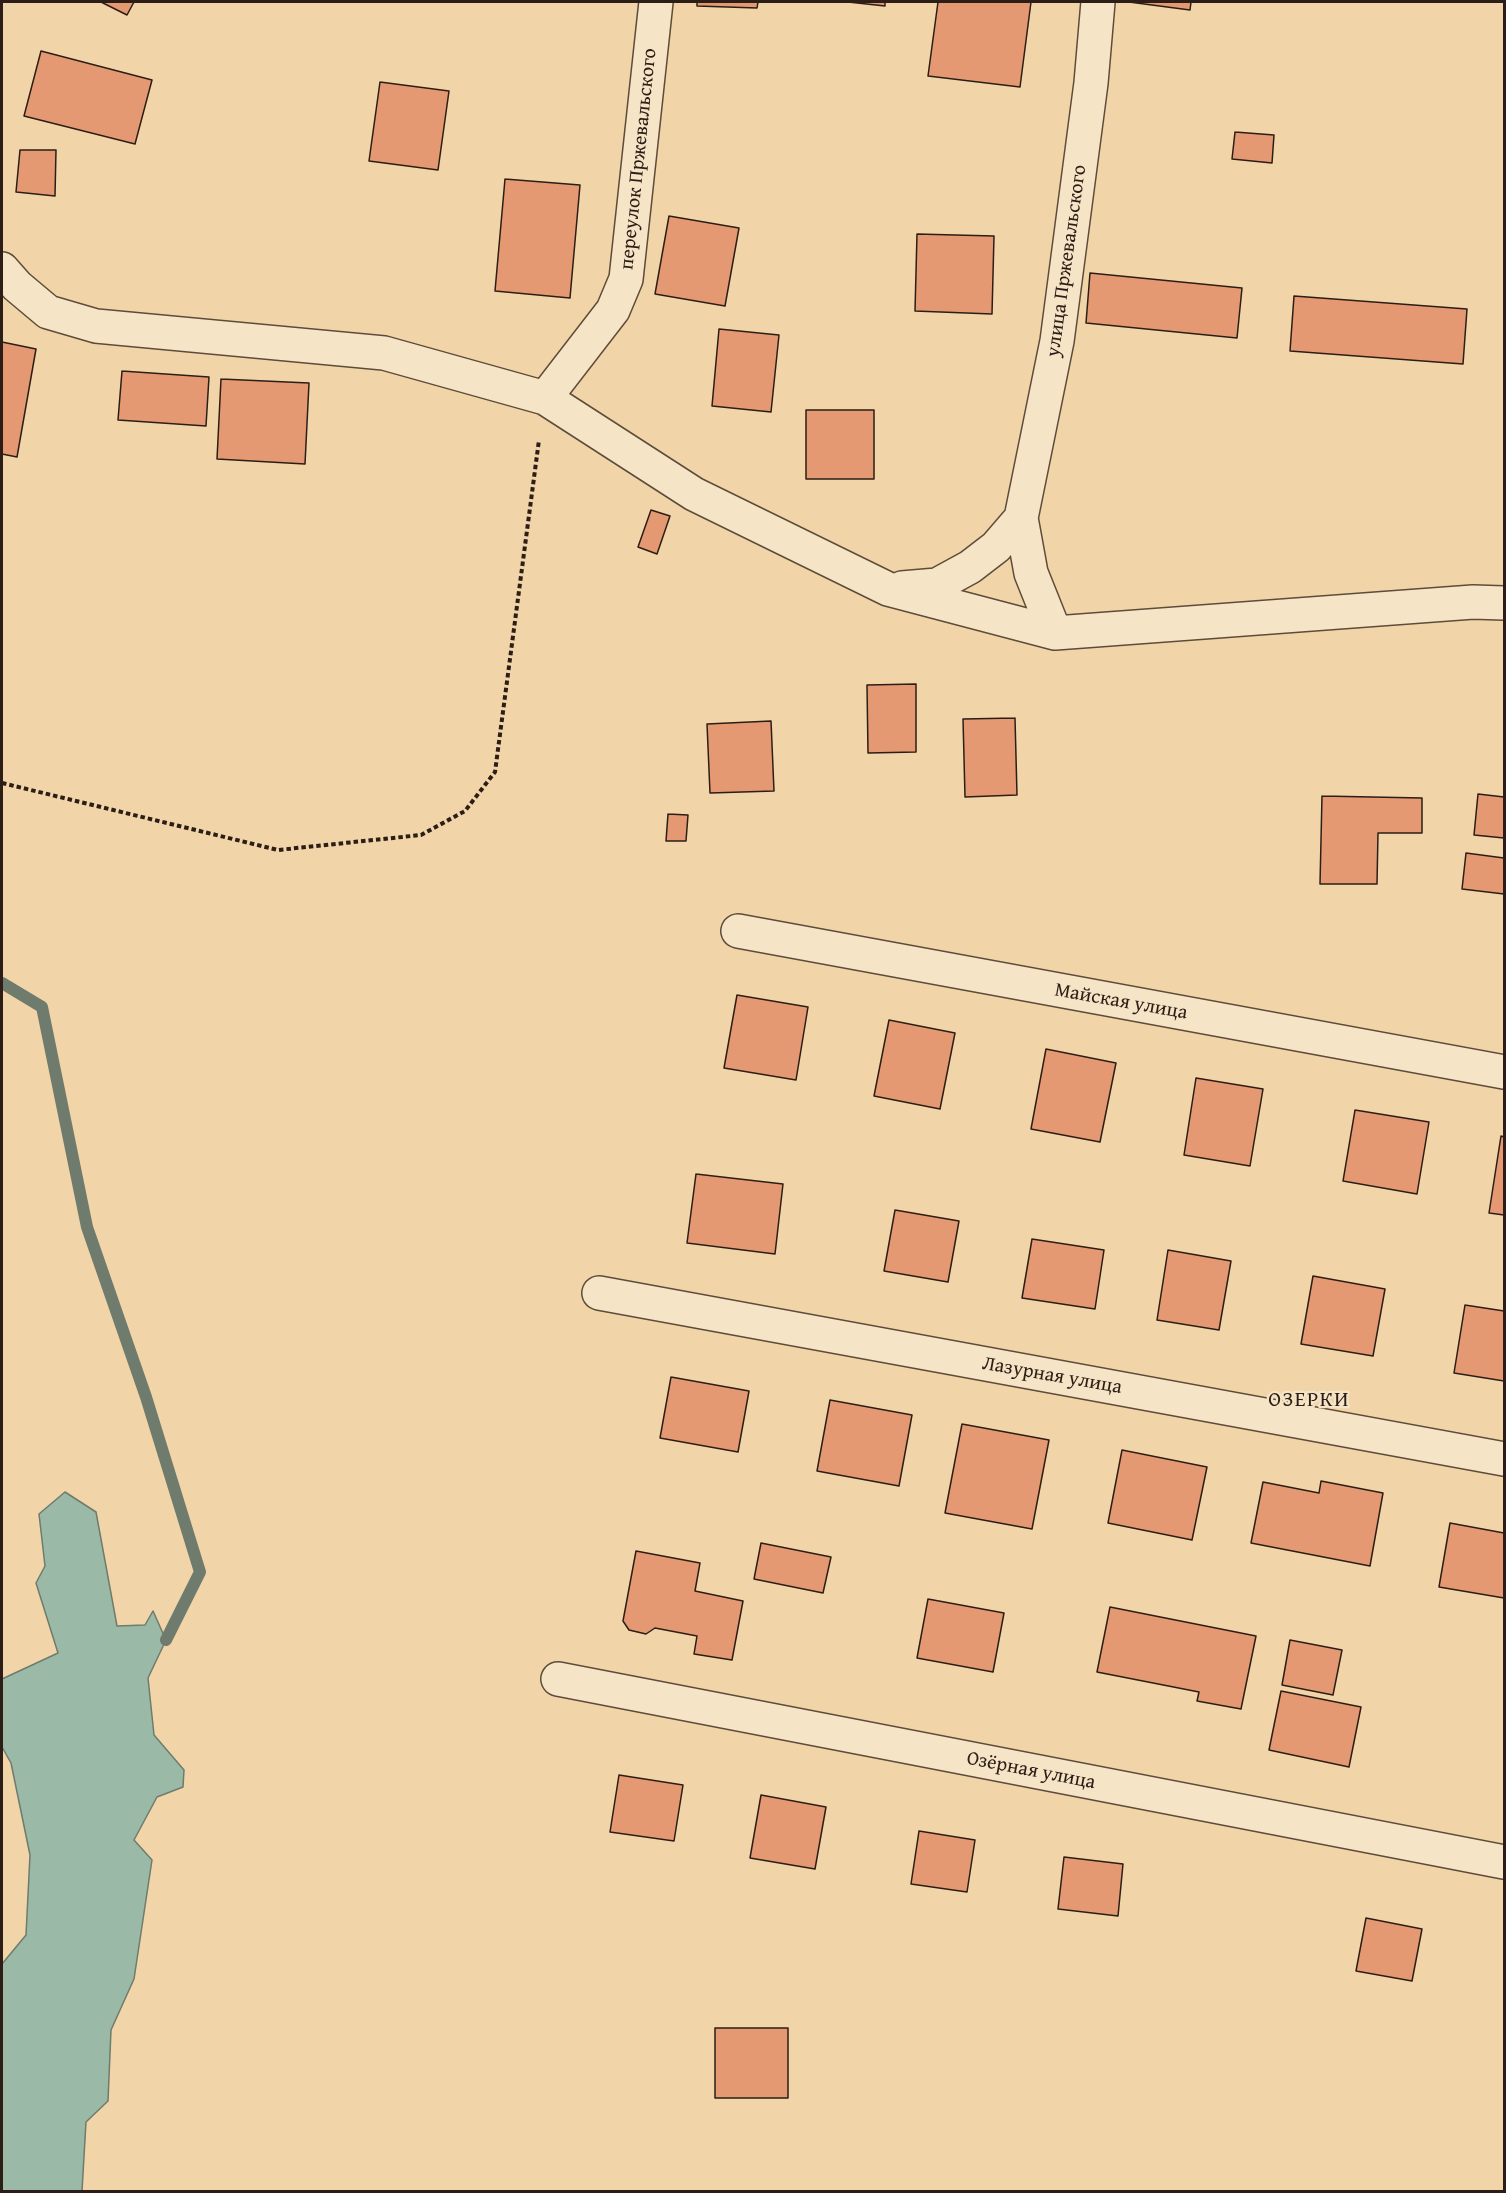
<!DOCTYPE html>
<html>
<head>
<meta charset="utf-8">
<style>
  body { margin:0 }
  #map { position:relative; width:1506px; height:2193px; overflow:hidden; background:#f1d5a8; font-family:"Gentium Book Plus",serif }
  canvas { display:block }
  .frame { position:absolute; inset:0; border:3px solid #2c1e16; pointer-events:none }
</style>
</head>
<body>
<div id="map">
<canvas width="1506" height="2193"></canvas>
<div class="frame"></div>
</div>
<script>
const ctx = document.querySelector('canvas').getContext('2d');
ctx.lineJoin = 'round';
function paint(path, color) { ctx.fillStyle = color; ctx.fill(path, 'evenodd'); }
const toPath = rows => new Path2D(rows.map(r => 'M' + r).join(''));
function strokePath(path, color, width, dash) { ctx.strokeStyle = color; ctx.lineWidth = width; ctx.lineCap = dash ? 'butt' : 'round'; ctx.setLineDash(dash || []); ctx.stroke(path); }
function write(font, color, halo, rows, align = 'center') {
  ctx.font = font + ' "Gentium Book Plus",serif'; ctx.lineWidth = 4.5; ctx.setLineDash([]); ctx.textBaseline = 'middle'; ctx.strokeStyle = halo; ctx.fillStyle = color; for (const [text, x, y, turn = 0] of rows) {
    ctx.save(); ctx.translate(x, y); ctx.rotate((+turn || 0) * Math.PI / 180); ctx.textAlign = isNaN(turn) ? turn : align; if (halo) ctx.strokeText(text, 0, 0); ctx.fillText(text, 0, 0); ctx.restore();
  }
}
const water = toPath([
  [65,1492,96,1512,117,1626,145,1625,153,1611,166,1640,148,1678,154,1735,184,1770,183,1787,157,1797,134,1840,152,1860,134,1979,111,2030,108,2101,86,2122,82,2191,2,2191,2,1964,26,1935,30,1855,11,1763,2,1747,2,1679,58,1653,36,1583,45,1566,39,1514,65,1492]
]);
paint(water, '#9bb9a7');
strokePath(water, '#6f7b6d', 1.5);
strokePath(toPath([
  [2,983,42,1007,87,1227,146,1397,200,1572,166,1640]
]), '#6f7b6d', 12);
const building = toPath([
  [101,2,134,2,127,15,101,2],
  [697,2,758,2,757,8,697,6,697,2],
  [848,2,885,2,885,6,848,2],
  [938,2,1031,2,1020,87,928,76,938,2],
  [1129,2,1191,2,1190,10,1129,2],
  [41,51,152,80,135,144,24,116,41,51],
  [380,82,449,91,438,170,369,161,380,82],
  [1235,132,1274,135,1272,163,1232,159,1235,132],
  [20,150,56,150,55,196,16,192,20,150],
  [505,179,580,185,570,298,495,291,505,179],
  [669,216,739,228,725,306,655,294,669,216],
  [917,234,994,236,992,314,915,311,917,234],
  [1090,273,1242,288,1237,338,1086,323,1090,273],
  [1294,296,1467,309,1463,364,1290,351,1294,296],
  [719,329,779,335,771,412,712,406,719,329],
  [2,342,36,349,17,457,2,454,2,342],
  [122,371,209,377,206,426,118,420,122,371],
  [221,379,309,383,305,464,217,459,221,379],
  [806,410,874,410,874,479,806,479,806,410],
  [651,510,670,516,657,554,638,547,651,510],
  [916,684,916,752,868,753,867,685,916,684],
  [1015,718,1017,795,965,797,963,719,1015,718],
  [771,721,774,791,710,793,707,724,771,721],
  [1478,794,1504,797,1504,838,1474,835,1478,794],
  [1322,796,1422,798,1422,833,1378,833,1377,884,1320,884,1322,796],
  [668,814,688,815,686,841,666,841,668,814],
  [1466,853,1504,858,1504,894,1462,889,1466,853],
  [737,995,808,1007,796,1080,724,1068,737,995],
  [889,1020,955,1033,940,1109,874,1096,889,1020],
  [1046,1049,1116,1063,1100,1142,1031,1129,1046,1049],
  [1196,1078,1263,1089,1250,1166,1184,1155,1196,1078],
  [1355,1110,1429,1122,1417,1194,1343,1181,1355,1110],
  [1501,1136,1504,1137,1504,1215,1489,1213,1501,1136],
  [696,1174,783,1184,775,1254,687,1243,696,1174],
  [895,1210,959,1221,948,1282,884,1271,895,1210],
  [1032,1239,1104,1250,1095,1309,1022,1298,1032,1239],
  [1168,1250,1231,1261,1219,1330,1157,1320,1168,1250],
  [1313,1276,1385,1289,1373,1356,1301,1344,1313,1276],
  [1465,1305,1504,1311,1504,1381,1454,1373,1465,1305],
  [671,1377,749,1391,738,1452,660,1438,671,1377],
  [830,1400,912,1415,899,1486,817,1471,830,1400],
  [962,1424,1049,1440,1032,1529,945,1513,962,1424],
  [1122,1450,1207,1467,1192,1540,1108,1523,1122,1450],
  [1321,1481,1383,1493,1370,1566,1251,1543,1263,1482,1319,1493,1321,1481],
  [1450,1523,1504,1533,1504,1598,1439,1587,1450,1523],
  [761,1543,831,1557,823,1593,754,1579,761,1543],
  [636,1551,700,1563,695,1591,743,1601,732,1660,694,1654,697,1636,655,1628,646,1634,629,1630,623,1621,636,1551],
  [928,1599,1004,1613,993,1672,917,1658,928,1599],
  [1110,1607,1256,1636,1241,1709,1197,1701,1199,1692,1097,1672,1110,1607],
  [1290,1640,1342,1650,1333,1695,1282,1685,1290,1640],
  [1281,1691,1361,1707,1349,1767,1269,1750,1281,1691],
  [619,1775,683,1785,674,1841,610,1832,619,1775],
  [761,1795,826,1807,815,1869,750,1858,761,1795],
  [919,1831,975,1840,967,1892,911,1884,919,1831],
  [1064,1857,1123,1864,1118,1916,1058,1909,1064,1857],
  [1366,1918,1422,1929,1412,1981,1356,1971,1366,1918],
  [715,2028,788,2028,788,2098,715,2098,715,2028]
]);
paint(building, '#e49973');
strokePath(building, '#2c1e16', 1.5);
const street = toPath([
  [2,269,17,286,48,312,96,326,384,353,545,398,694,494,888,589,1055,633,1473,602,1504,603],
  [545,398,613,310,626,279,656,2],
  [902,588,937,585,970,567,996,547,1021,518],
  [1055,633,1031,573,1021,518,1057,341,1091,83,1098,2],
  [738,931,1504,1072],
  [599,1293,1504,1459],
  [558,1679,1504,1862]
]);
strokePath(street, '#5d4c3a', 36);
strokePath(toPath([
  [2,783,278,850,421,835,465,811,495,772,539,440]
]), '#2c1e16', 4, [4.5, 3]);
strokePath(street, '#f6e4c6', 33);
write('20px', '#2c1e16', '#f6e4c6', [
  ["переулок Пржевальского",639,159,-84],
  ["улица Пржевальского",1067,261,-82],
  ["Майская улица",1121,1002,10],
  ["Лазурная улица",1052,1376,10],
  ["Озёрная улица",1031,1771,11]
]);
ctx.letterSpacing = '1.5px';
write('21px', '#2c1e16', '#f6e4c6', [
  ["ОЗЕРКИ",1309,1401]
]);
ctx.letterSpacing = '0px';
</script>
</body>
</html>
